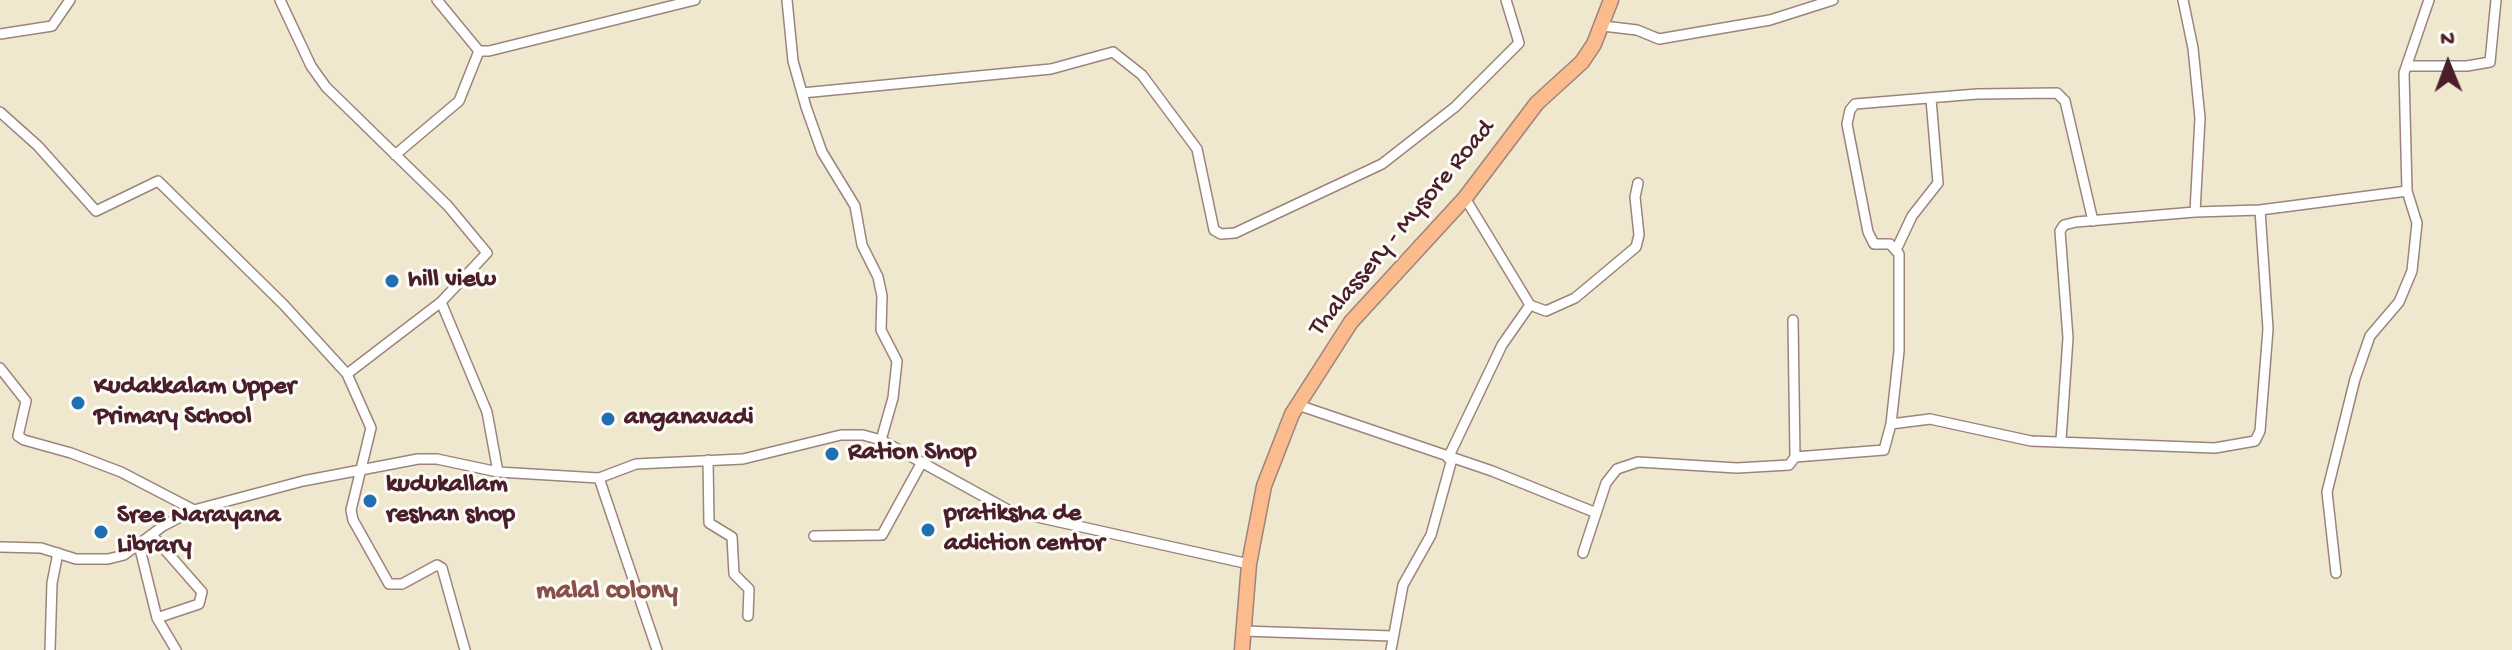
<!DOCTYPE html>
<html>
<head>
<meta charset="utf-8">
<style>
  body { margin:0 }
  #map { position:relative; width:2512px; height:650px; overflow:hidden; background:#efe8cf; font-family:"Gochi Hand",sans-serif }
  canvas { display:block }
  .north { position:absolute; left:2408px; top:24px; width:80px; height:80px; -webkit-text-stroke:6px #fdfcf7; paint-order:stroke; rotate:359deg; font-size:22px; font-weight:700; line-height:32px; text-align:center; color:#4a1f2b }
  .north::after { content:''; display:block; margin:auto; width:28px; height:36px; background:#4a1f2b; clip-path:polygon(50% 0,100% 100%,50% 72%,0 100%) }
</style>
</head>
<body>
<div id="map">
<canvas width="2512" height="650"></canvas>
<div class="north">N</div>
</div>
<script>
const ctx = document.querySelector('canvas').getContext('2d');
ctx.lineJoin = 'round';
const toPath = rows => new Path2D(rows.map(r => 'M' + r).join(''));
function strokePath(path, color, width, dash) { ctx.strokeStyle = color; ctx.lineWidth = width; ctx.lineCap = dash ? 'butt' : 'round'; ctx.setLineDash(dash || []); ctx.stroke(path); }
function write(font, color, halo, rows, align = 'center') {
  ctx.font = font + ' "Gochi Hand",sans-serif'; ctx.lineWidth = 6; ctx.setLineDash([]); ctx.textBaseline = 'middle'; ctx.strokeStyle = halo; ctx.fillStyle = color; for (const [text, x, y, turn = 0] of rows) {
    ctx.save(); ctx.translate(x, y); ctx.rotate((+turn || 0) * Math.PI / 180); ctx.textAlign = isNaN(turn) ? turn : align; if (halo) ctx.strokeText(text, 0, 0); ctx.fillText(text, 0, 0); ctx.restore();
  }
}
const minor = toPath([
  [280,0,311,66,326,87,448,206,487,253,441,302,487,412,498,472],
  [437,0,479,51,489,51,695,0],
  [787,0,793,61,806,107,822,152,855,206,862,245,878,277,882,296,881,330,897,361,893,398,881,440],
  [1603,26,1637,30,1659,39,1770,20,1833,0],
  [0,34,52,26,70,0],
  [2407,66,2467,66,2490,62,2496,0],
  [802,93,1051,69,1113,52,1142,75,1197,149,1214,230,1221,234,1235,233,1382,164,1455,107,1519,43,1506,0],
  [0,112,38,146,96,211,158,181,284,305,347,374,441,302],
  [395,155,459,101,479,51],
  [2195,212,2260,210],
  [1897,248,1912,216,1938,183,1931,99],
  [1530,305,1546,311,1575,298,1636,247,1639,235,1635,197,1638,183],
  [1793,320,1795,457],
  [0,368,26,401,18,436,24,440,71,453,121,472,194,510],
  [347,374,371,428,351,510,353,520,389,584,402,584,437,565,442,568,465,650],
  [1298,405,1492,471,1594,512],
  [1891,424,1899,351,1899,254,1890,244,1874,244,1868,232,1847,124,1850,110,1855,104,1977,94,2057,93,2065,101,2093,221],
  [2061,440,2068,338,2060,231,2064,225,2076,222,2195,212,2200,118,2193,48,2183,0],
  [1448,458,1502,345,1530,305,1465,198],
  [708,460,709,523,732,537,734,574,749,589,748,616],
  [599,478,657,650],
  [152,535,202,592,199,604,157,618],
  [814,536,882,535,922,462],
  [139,545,157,618,176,650],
  [0,547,41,548,76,559,108,559,124,555,163,526,194,510,303,481,418,459,437,459,498,472,599,478,636,464,743,459,841,435,863,435,881,440,1010,511,1249,564],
  [1583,553,1606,483,1617,469,1638,462,1737,468,1789,465,1795,457,1884,450,1891,424,1930,419,2031,441,2215,448,2255,441,2260,431,2268,329,2260,210,2407,191,2404,73,2429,0],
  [2336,573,2327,492,2355,379,2370,336,2399,302,2412,271,2417,223,2407,191],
  [1243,631,1392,636],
  [50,650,52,583,58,553],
  [1391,650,1403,585,1431,535,1452,459]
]);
const primary = toPath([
  [1242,650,1249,564,1264,486,1292,414,1351,322,1465,198,1537,103,1582,62,1594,44,1611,0]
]);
strokePath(minor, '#9c847d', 12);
strokePath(primary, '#9c847d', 17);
strokePath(minor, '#fff', 9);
strokePath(primary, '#fbbb8c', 14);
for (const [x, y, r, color] of [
  [392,281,8,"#1f6fb2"],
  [78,403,8,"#1f6fb2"],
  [608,419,8,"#1f6fb2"],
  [832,454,8,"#1f6fb2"],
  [370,501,8,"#1f6fb2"],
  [928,530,8,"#1f6fb2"],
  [101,532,8,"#1f6fb2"]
]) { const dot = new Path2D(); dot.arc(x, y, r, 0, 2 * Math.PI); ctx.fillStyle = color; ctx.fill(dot); strokePath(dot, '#fdfcf7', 3); }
write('26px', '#4a1f2b', '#fdfcf7', [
  ["Thalassery - Mysore Road",1403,229,-50]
]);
write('bold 26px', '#4a1f2b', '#fdfcf7', [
  ["hill view",408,281],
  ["Kudakkalam Upper",94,388],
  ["Primary School",94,418],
  ["anganavadi",624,419],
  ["Ration Shop",848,454],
  ["kudukallam",386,486],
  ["reshan shop",386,516],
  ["pratiksha de",944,515],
  ["adiction centor",944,545],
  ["Sree Narayana",117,517],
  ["Library",117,547]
], 'left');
write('bold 28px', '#885049', '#fdfcf7', [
  ["malal colony",607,593]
]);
</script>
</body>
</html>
